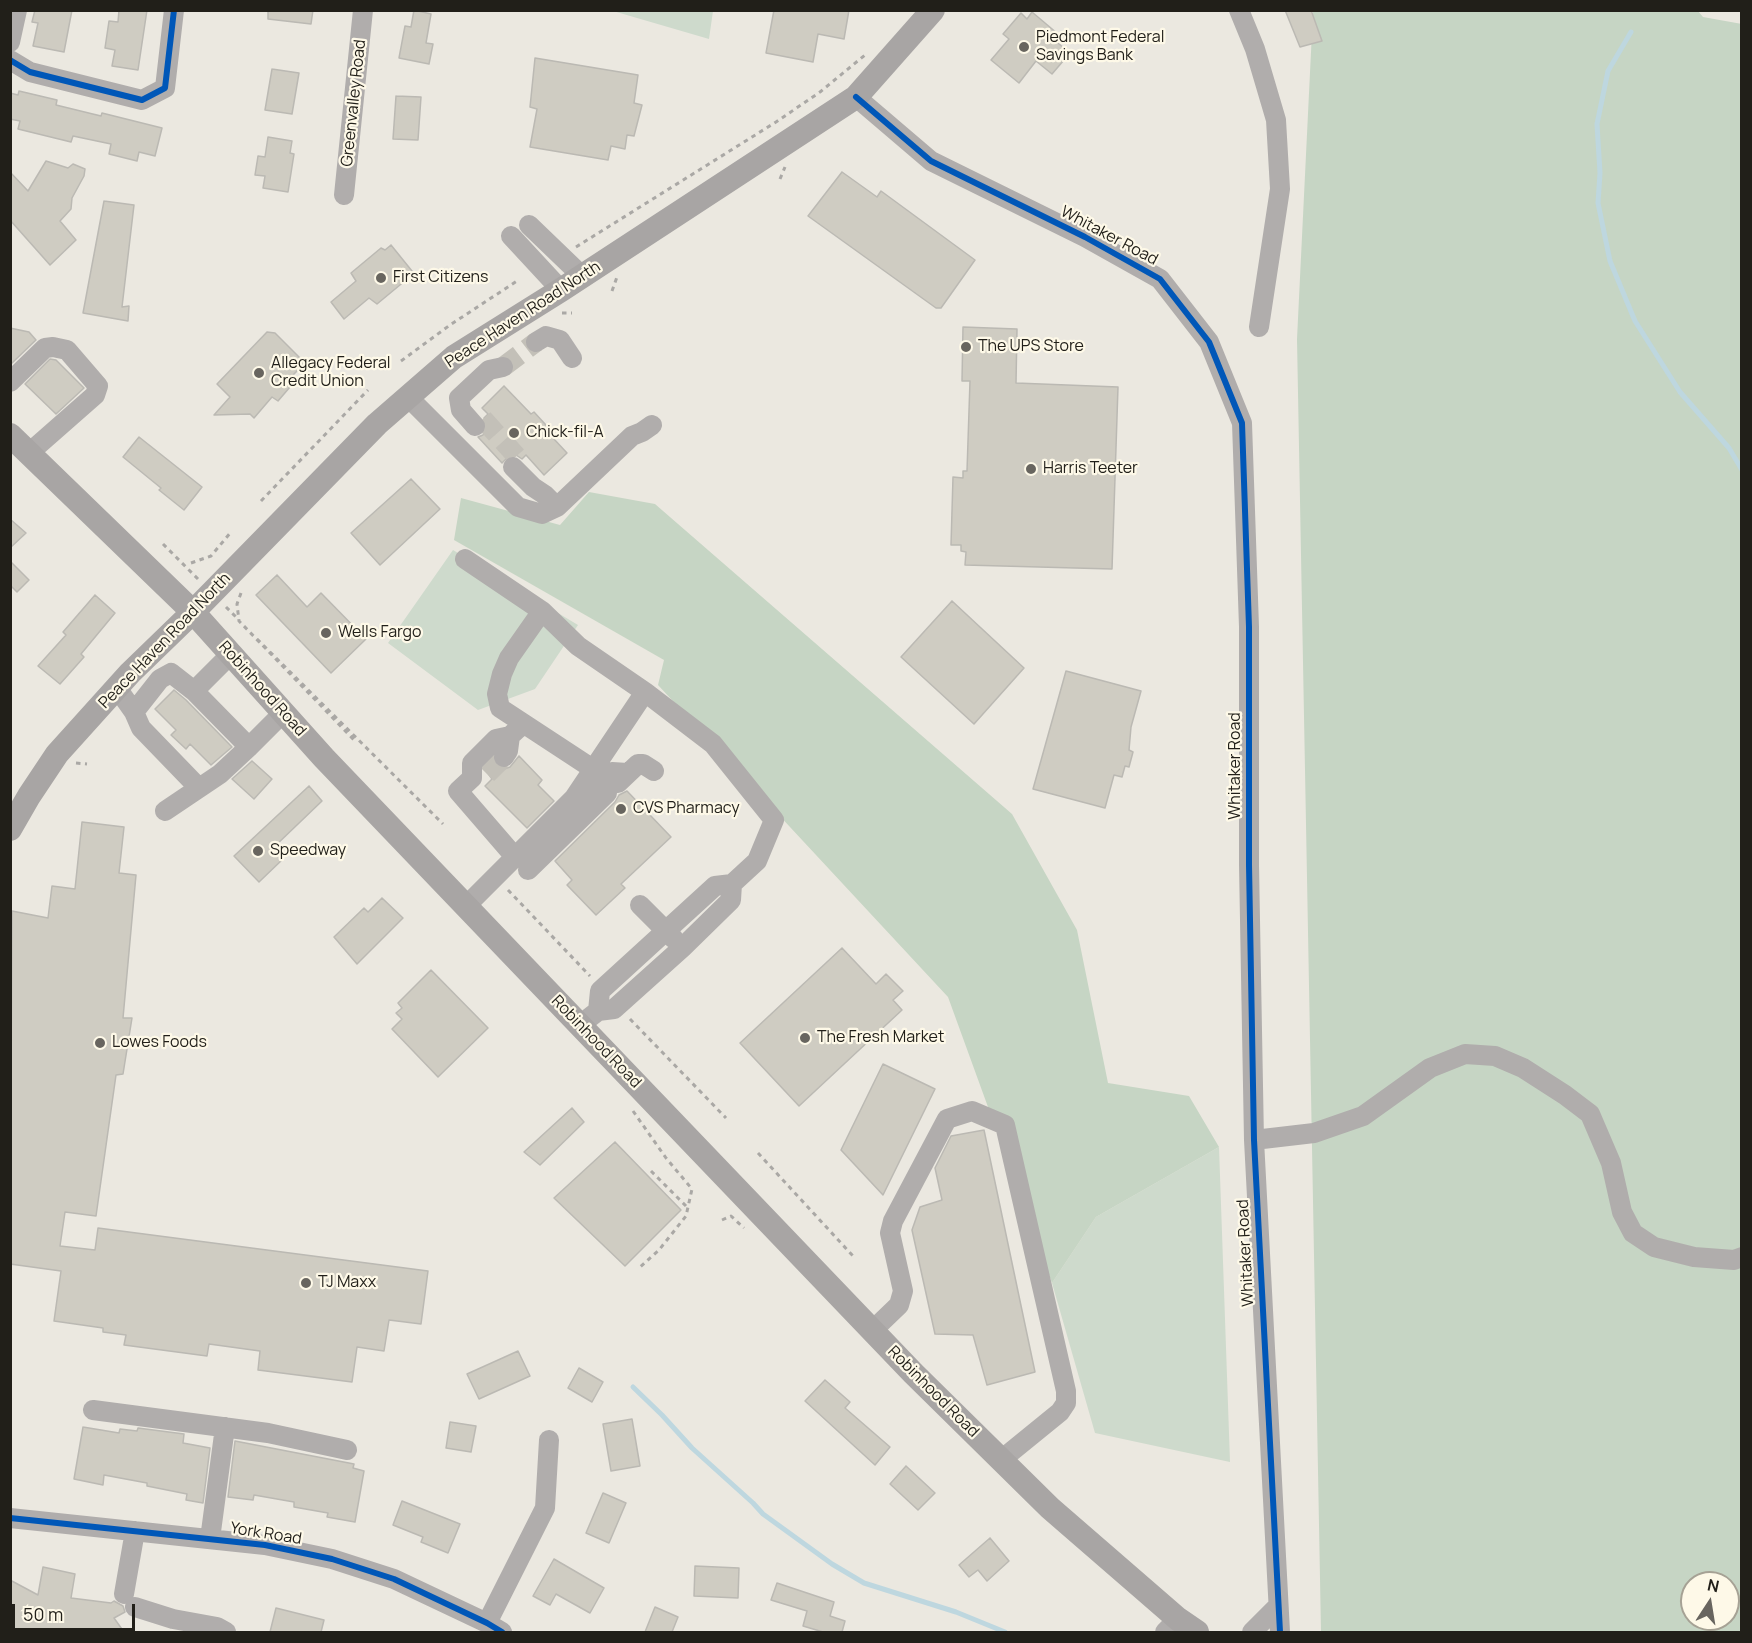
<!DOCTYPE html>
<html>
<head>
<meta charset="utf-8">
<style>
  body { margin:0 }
  #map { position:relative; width:1752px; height:1643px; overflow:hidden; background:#ebe8e0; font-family:Manrope,sans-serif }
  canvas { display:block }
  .frame { position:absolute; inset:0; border:12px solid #211f19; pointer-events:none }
  .north { position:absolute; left:1680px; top:1571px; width:60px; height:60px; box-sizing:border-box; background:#fef9e8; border:2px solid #a6a295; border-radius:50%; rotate:12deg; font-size:16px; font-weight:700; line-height:24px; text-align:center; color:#211f19 }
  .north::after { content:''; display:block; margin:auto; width:21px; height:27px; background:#68655f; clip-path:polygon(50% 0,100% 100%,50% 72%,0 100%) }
  .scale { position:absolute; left:12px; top:1604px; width:123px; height:27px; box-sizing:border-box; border:3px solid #211f19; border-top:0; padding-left:8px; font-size:18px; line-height:21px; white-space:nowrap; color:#211f19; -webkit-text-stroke:4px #fef9e8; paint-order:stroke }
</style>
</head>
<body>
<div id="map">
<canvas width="1752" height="1643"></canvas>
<div class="frame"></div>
<div class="north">N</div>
<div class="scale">50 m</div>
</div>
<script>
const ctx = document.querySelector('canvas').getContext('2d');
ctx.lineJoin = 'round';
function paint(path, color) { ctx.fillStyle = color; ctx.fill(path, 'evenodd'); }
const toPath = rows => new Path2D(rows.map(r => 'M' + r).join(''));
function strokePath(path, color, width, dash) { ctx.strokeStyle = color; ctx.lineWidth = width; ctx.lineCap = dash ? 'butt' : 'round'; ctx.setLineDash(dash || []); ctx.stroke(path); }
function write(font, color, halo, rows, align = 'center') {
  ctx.font = font + ' Manrope,sans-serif'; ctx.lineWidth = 4.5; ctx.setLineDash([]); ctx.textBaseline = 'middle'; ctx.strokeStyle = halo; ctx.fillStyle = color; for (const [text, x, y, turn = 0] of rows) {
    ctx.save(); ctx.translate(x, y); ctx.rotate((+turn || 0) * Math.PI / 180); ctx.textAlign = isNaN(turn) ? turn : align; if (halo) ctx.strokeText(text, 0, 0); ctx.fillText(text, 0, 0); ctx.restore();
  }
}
paint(toPath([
  [613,11,713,11,709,39],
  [453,550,578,625,535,689,478,710,388,643],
  [1219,1147,1230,1462,1095,1433,1052,1283,1096,1217]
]), '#cedacc');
paint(toPath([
  [1313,11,1698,11,1703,17,1742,24,1741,1632,1321,1632,1297,339],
  [1692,1583,1728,1583,1728,1619,1692,1619],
  [589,492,655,504,1012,814,1077,930,1108,1083,1189,1096,1219,1147,1096,1217,1052,1283,948,997,658,685,664,660,454,540,461,498,560,525]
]), '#c6d5c4');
strokePath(toPath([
  [1631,32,1608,71,1597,124,1600,173,1598,203,1610,261,1635,321,1680,392,1729,448,1742,470],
  [633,1387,662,1415,692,1448,753,1503,763,1514,832,1564,864,1583,956,1612,1005,1632]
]), '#bed7df', 5);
const building = toPath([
  [35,10,72,10,64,52,33,46,38,23,32,22,35,10],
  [119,10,147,10,138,70,112,66,115,50,105,48,109,21,118,22,119,10],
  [268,10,313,10,311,24,268,19,268,10],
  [414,10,431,14,426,43,433,44,429,64,399,58,405,26,411,27,414,10],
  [774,10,849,10,844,39,818,34,813,62,766,53,774,10],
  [1285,10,1311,10,1322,41,1300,47,1285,10],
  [1032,12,1058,34,1053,39,1070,53,1052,74,1036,61,1019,83,991,60,1009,39,1003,34,1021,13,1027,19,1032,12],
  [535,58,638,75,634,103,642,105,634,136,627,135,625,149,611,146,608,160,530,147,537,109,530,107,535,58],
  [272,69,299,73,292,114,265,110,272,69],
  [19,91,57,100,56,105,101,116,102,113,162,128,155,156,139,152,137,161,109,154,111,144,73,136,71,142,18,129,20,121,10,119,10,93,18,95,19,91],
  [396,96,421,97,418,140,393,139,396,96],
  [268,137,292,141,290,153,294,154,288,192,263,188,265,176,255,175,258,156,265,157,268,137],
  [46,161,68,168,73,164,85,169,84,176,72,198,71,209,60,221,76,240,50,265,10,220,10,172,28,191,46,161],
  [842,172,877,197,881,191,975,260,941,308,936,308,808,216,842,172],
  [104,201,134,205,122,307,129,306,128,321,83,313,104,201],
  [391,245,412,271,405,277,406,280,377,304,369,298,344,319,331,302,356,281,351,273,381,248,385,250,391,245],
  [963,327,1017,329,1016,383,1118,387,1112,569,965,565,966,552,961,551,961,545,951,545,953,477,963,478,963,471,967,471,970,381,962,381,963,327],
  [10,328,29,332,36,340,11,364,10,328],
  [267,332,275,333,305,363,286,382,290,387,278,401,272,397,254,418,250,414,214,415,230,397,217,384,267,332],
  [50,359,56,360,84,388,56,414,25,384,50,359],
  [504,386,531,414,534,412,556,436,554,439,567,453,544,475,526,455,522,459,516,455,509,456,502,463,478,437,483,435,486,429,484,418,488,414,482,408,504,386],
  [139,437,202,487,184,510,159,490,161,488,123,457,139,437],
  [411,479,440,509,380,565,351,533,411,479],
  [10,519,26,533,10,548,10,519],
  [10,561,29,580,17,592,10,585,10,561],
  [277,575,307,607,321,593,366,639,331,673,256,595,277,575],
  [95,595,115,613,81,654,84,657,60,684,38,666,66,635,63,632,95,595],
  [952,601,1024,668,974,724,901,657,952,601],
  [1066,671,1141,691,1131,727,1129,750,1133,752,1129,767,1125,766,1122,777,1114,775,1105,808,1033,789,1066,671],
  [174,690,186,700,232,747,211,765,190,744,186,749,171,735,176,730,155,709,174,690],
  [519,756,542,780,538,785,554,801,527,828,485,786,492,779,484,768,493,759,497,767,504,769,510,767,519,756],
  [252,761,272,779,254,799,232,779,252,761],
  [309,786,322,801,273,848,283,859,259,882,234,856,309,786],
  [627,791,671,837,621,884,625,888,596,915,567,885,572,880,555,861,615,802,619,795,627,791],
  [82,822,124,827,119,873,136,875,123,1018,132,1018,123,1074,116,1075,96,1216,65,1212,60,1246,95,1250,98,1228,428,1271,421,1324,389,1320,384,1351,357,1347,352,1382,258,1370,260,1351,209,1344,207,1356,124,1345,126,1335,103,1332,103,1328,54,1321,61,1271,10,1264,12,911,48,918,52,886,75,889,82,822],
  [382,898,403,918,357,964,334,937,364,908,368,912,382,898],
  [842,948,876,984,886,974,903,991,893,1000,902,1010,799,1106,740,1043,842,948],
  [431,970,488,1028,438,1077,392,1029,402,1019,396,1013,402,1008,398,1003,431,970],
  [883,1064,935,1089,883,1195,841,1150,883,1064],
  [572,1108,584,1122,540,1165,524,1152,572,1108],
  [984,1130,1035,1372,987,1385,973,1335,935,1334,912,1230,920,1207,942,1200,935,1168,951,1136,984,1130],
  [615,1142,681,1210,625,1266,554,1198,615,1142],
  [518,1351,530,1376,479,1399,467,1374,518,1351],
  [579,1368,603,1382,592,1402,568,1388,579,1368],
  [825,1380,850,1402,845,1408,890,1447,875,1465,805,1401,825,1380],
  [632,1419,640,1466,611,1471,603,1424,632,1419],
  [450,1422,476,1426,471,1452,446,1448,450,1422],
  [83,1427,119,1433,120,1429,137,1431,138,1428,184,1434,183,1443,210,1448,203,1503,186,1500,187,1494,147,1486,147,1483,104,1475,103,1485,74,1479,83,1427],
  [235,1441,354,1464,353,1468,364,1471,355,1522,327,1517,328,1513,294,1507,294,1502,254,1495,253,1500,228,1497,235,1441],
  [906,1466,935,1493,918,1510,890,1484,906,1466],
  [603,1493,626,1503,609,1543,586,1533,603,1493],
  [402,1501,460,1524,448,1553,421,1542,423,1537,393,1525,402,1501],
  [990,1538,1009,1561,987,1581,978,1570,969,1577,959,1565,990,1538],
  [554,1559,604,1588,590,1613,556,1594,550,1605,533,1596,554,1559],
  [695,1566,739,1568,738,1598,694,1596,695,1566],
  [43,1567,75,1574,71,1598,111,1603,114,1601,123,1606,125,1612,114,1618,124,1632,18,1632,10,1631,10,1580,38,1595,43,1567],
  [777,1583,834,1602,830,1616,845,1621,842,1632,823,1632,803,1626,807,1611,771,1600,777,1583],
  [655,1607,678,1617,672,1632,645,1632,655,1607],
  [276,1608,324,1620,321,1632,270,1632,276,1608]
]);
paint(building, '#cfccc2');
strokePath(building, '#bbb9b3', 1.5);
strokePath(toPath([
  [503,367,536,342],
  [483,419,520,460],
  [487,774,504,757]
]), '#c3c0b8', 20, [20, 10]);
strokePath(toPath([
  [780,179,785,167],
  [576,247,776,122,820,92,865,55],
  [612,291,617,277],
  [562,313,572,313],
  [401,361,450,325,517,281],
  [261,501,368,390],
  [163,544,198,579],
  [191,563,211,556,231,532],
  [241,593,237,604,239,621,356,742],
  [226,607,238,619],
  [257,639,443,824],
  [76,763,87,764],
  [508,890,590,976],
  [630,1019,726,1118],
  [633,1111,666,1158,692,1189,686,1216,659,1250,638,1269],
  [758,1153,853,1256],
  [651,1171,688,1208],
  [722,1220,731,1216,744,1228]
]), '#aaa8a5', 3, [4.5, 4.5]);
strokePath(toPath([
  [1239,10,1255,49,1276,120,1280,189,1259,327],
  [10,42,17,10],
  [10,60,30,72,142,100,165,88,174,10],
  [856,97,931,161,1085,237,1160,279,1209,342,1242,423,1249,627,1249,865,1254,1140,1280,1632],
  [344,195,363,10],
  [529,225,582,276],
  [511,236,561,290],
  [536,342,546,336,560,340,572,358],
  [10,382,45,348,53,347,67,350,98,386,95,395,29,453],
  [408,397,518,507,542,514,557,507,632,436,642,432,652,425],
  [475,426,461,410,459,398,489,370,503,367],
  [513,467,533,487,545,495,557,507],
  [465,559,542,611,578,646,645,692,574,798,466,906],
  [542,611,509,658,502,674,497,694,500,708,593,769],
  [117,688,134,712,141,728,198,787],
  [194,691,230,655],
  [134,712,160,679,171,673,194,691,249,747,284,712],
  [504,757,508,751,510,736],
  [618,783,638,764,643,764,654,771],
  [592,801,594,788,612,772,627,773],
  [165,811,220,774,249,747],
  [515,857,458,791,472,778,472,763,496,739,510,736,523,724],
  [528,870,607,793],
  [640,905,674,939],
  [598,1011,600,991,715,886,732,884,757,861,774,820,713,744,645,692],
  [589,1018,598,1011,614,1009,682,948,731,900,732,884],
  [1254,1140,1314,1133,1363,1116,1430,1068,1465,1054,1495,1056,1523,1068,1565,1095,1590,1114,1611,1163,1622,1212,1633,1233,1654,1247,1694,1257,1734,1260,1742,1257],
  [873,1330,899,1305,903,1291,890,1233,893,1221,947,1119,972,1111,1005,1125,1066,1391,1066,1403,1060,1412,1001,1460],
  [93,1410,268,1433,347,1450],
  [10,1518,265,1545,332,1559,394,1579,487,1623,502,1632],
  [210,1539,225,1427],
  [124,1594,135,1531],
  [135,1607,173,1619,217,1627,226,1632],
  [487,1623,545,1508,549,1440],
  [1165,1632,1178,1619],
  [1252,1632,1278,1606]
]), '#b0adac', 20);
strokePath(toPath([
  [10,435,193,612,324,758,913,1373,1050,1508,1178,1619,1197,1632],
  [10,829,29,796,57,754,130,673,193,612,377,424,454,357,561,290,856,97,933,10]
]), '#a8a5a4', 24);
strokePath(toPath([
  [10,60,30,72,142,100,165,88,174,10],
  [856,97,931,161,1085,237,1160,279,1209,342,1242,423,1249,627,1249,865,1254,1140,1280,1632],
  [10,1518,265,1545,332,1559,394,1579,487,1623,502,1632]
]), '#0057b8', 6);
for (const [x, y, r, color] of [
  [1024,47,6,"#68655f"],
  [381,278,6,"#68655f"],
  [966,347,6,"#68655f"],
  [259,373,6,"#68655f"],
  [514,433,6,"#68655f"],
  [1031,469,6,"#68655f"],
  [326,633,6,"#68655f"],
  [621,809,6,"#68655f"],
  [258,851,6,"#68655f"],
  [805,1038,6,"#68655f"],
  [100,1043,6,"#68655f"],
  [306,1283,6,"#68655f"]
]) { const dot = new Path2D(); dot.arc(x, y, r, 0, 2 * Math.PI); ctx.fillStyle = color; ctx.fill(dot); strokePath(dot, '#fef9e8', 2); }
write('16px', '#211f19', '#fef9e8', [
  ["Piedmont Federal",1036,38],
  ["Savings Bank",1036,56],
  ["First Citizens",393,278],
  ["The UPS Store",978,347],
  ["Allegacy Federal",271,364],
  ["Credit Union",271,382],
  ["Chick-fil-A",526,433],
  ["Harris Teeter",1043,469],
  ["Wells Fargo",338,633],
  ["CVS Pharmacy",633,809],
  ["Speedway",270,851],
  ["The Fresh Market",817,1038],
  ["Lowes Foods",112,1043],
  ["TJ Maxx",318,1283]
], 'left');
write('16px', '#211f19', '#fef9e8', [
  ["Greenvalley Road",354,103,-84],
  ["Whitaker Road",1109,236,28],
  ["Peace Haven Road North",523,315,-33],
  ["Peace Haven Road North",165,641,-46],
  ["Robinhood Road",262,689,48],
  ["Whitaker Road",1236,766,-90],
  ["Robinhood Road",596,1042,46],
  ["Whitaker Road",1246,1253,-93],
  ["Robinhood Road",933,1392,45],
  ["York Road",266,1534,9]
]);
</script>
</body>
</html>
